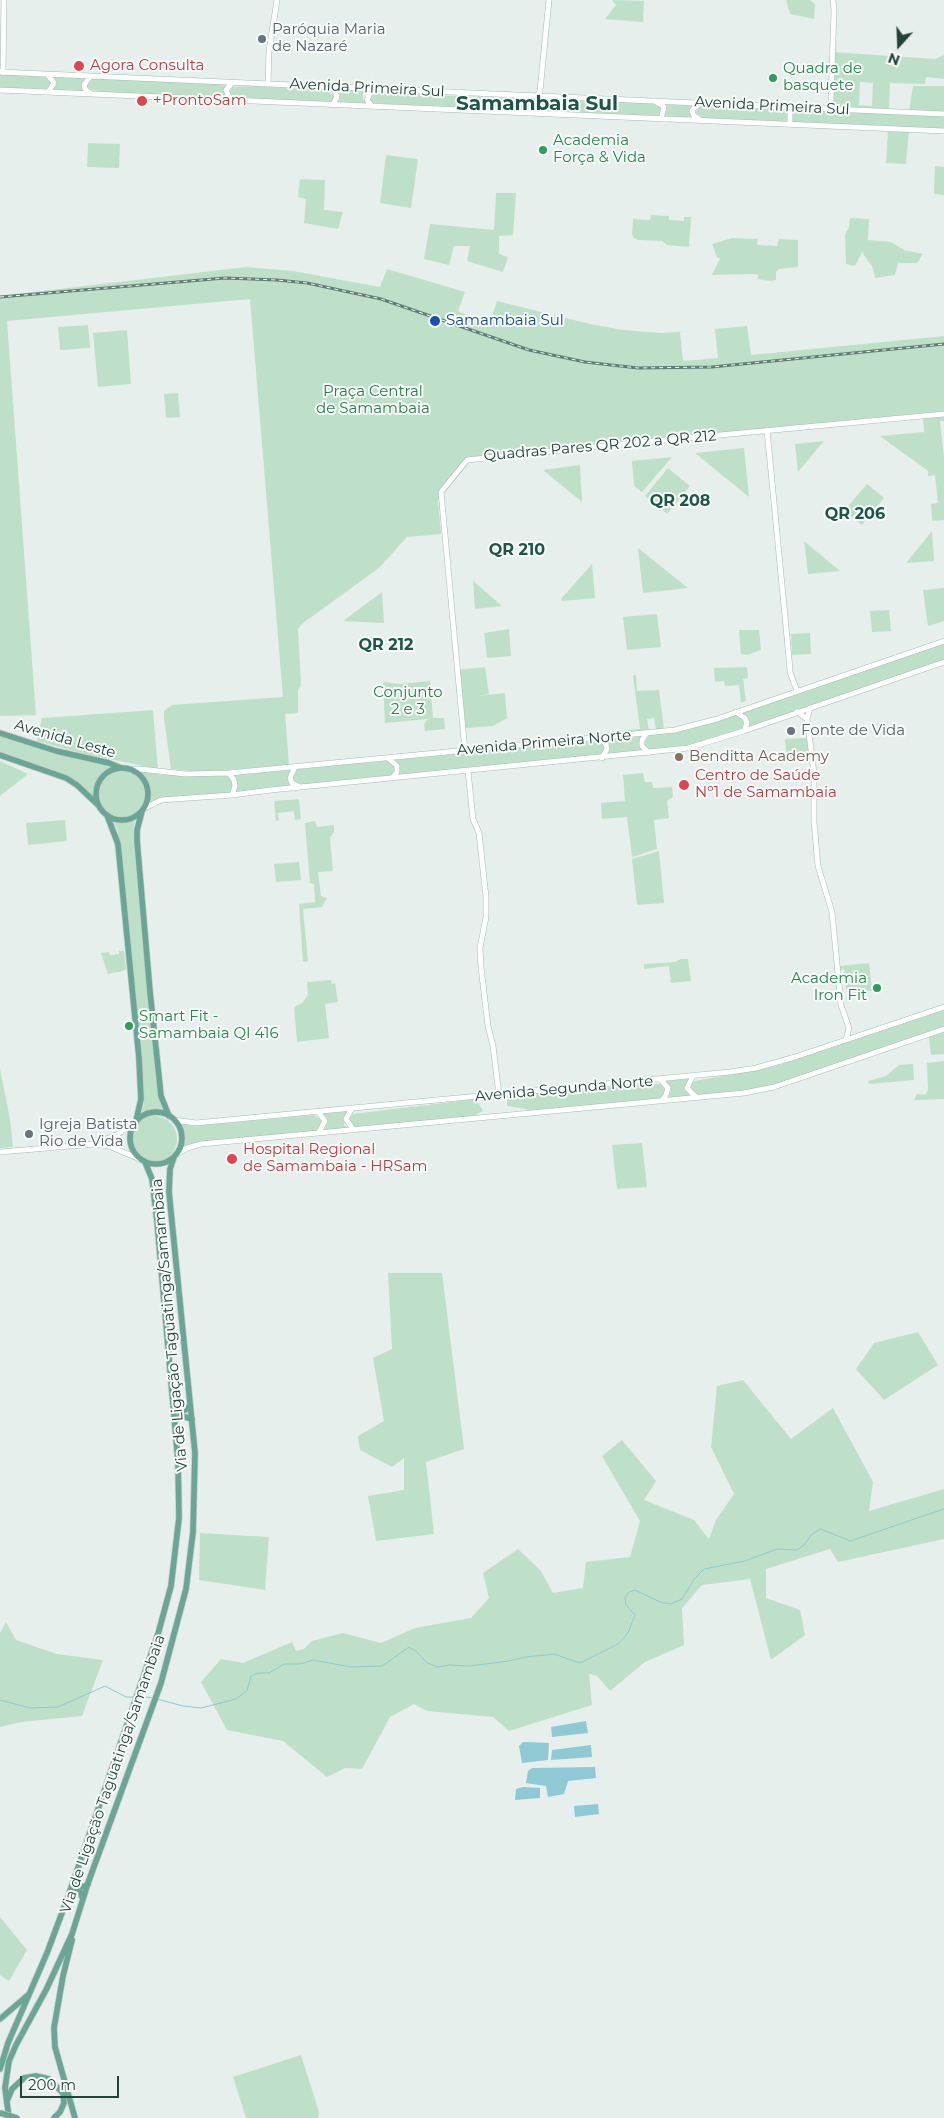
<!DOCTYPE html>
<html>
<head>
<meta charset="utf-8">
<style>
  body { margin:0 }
  #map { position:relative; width:944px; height:2118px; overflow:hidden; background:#e6efeb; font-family:Montserrat,sans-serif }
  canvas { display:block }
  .north { position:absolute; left:874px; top:20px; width:50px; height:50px; -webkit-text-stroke:4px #f7fbf9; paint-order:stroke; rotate:200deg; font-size:14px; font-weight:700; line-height:20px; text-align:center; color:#24423a }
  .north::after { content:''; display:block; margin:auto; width:18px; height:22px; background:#24423a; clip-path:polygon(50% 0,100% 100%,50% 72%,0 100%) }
  .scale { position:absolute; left:20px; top:2076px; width:99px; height:22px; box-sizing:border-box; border:2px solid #24423a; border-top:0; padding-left:6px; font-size:15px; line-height:18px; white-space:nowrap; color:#24423a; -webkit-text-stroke:4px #f7fbf9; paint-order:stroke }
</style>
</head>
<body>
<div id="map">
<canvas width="944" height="2118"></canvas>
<div class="north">N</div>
<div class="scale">200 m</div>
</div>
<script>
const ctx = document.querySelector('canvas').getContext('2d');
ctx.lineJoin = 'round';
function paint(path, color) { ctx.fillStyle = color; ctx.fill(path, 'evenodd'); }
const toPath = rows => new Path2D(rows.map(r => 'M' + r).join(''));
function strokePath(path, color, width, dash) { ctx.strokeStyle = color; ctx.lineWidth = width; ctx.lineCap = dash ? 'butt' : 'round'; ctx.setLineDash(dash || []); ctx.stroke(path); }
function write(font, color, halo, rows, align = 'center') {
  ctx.font = font + ' Montserrat,sans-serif'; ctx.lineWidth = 4; ctx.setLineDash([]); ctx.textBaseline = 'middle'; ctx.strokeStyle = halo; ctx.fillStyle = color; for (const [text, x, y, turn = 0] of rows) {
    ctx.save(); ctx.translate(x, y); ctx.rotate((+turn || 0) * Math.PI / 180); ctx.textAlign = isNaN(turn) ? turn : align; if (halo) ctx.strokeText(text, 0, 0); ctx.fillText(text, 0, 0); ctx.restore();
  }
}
paint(toPath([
  [612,0,644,1,643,22,605,19,616,5],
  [786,0,810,0,815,4,814,19,790,14],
  [833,52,935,59,944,55,944,79,926,77,925,84,890,83,889,110,830,109],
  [860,82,873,83,872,106,859,105],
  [0,74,49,77,52,81,50,88,47,89,0,88],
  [54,76,87,78,83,82,83,91,53,90,56,83],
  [92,78,229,84,225,88,225,96,227,99,151,96,88,90,86,82],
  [255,86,328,91,335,97,331,102,326,102,253,100,231,97,229,95,232,87],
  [913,86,944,86,944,114,909,111],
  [337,89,366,90,363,94,363,99,367,103,337,103,340,96],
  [374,93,653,103,660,107,662,111,659,116,405,105,372,103,369,100,370,94],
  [663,104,692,106,689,112,693,118,664,117,667,109],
  [701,106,787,110,787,123,702,118,695,112],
  [793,109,944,116,944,129,794,123,792,122],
  [888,130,909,131,906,164,886,163],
  [88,143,120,144,119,168,87,167],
  [386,155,418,159,411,208,380,203],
  [935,166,944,167,944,195,934,194],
  [300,179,325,180,324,210,343,212,338,229,304,223,306,199,298,197],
  [496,193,516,193,513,235,499,236,499,254,508,257,503,272,467,261,470,246,454,246,449,265,424,259,430,224,494,230],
  [651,215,669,216,669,220,684,221,684,217,691,217,689,247,667,245,662,241,638,240,634,238,632,235,633,219,650,220],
  [850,218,869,219,868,240,891,242,904,250,923,254,917,263,898,263,895,275,875,278,873,268,862,252,855,266,846,264,845,234,849,227],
  [732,238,758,239,757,245,777,246,779,239,798,240,798,267,779,269,776,272,776,280,770,281,757,279,759,275,754,274,712,275,720,259,717,257,712,244],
  [246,267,293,271,380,287,387,269,465,292,458,311,489,325,497,301,590,324,623,330,662,333,690,331,680,332,683,361,718,358,715,329,747,326,751,355,944,336,944,413,472,459,438,501,441,534,407,537,379,568,303,623,298,629,301,685,298,690,298,713,285,714,289,765,201,772,171,769,164,718,164,711,172,705,283,697,250,299,7,321,36,715,0,716,0,296],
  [88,325,90,348,60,350,58,327],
  [127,330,131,384,98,387,93,333],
  [178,393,180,417,166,418,164,394],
  [944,416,944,421,940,421,944,458,944,520,932,521,931,504,938,503,935,475,928,476,928,471,880,436,924,432,925,442,923,418],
  [824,441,798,472,795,444],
  [744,448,749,497,695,453],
  [672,457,642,492,634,486,632,461],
  [580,465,582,502,543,470],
  [668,468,690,486,667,514,645,496],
  [867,484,884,498,862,525,844,511],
  [932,531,934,561,906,563],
  [804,541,840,571,808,574],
  [638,548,688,588,643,593],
  [592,564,595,598,562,601,561,599],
  [473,581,502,606,475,609],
  [944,588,944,621,928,626,923,590],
  [382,592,384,623,343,621],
  [889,610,891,631,872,632,870,611],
  [657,614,661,647,627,650,623,617],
  [509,629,511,656,487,658,484,633],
  [739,630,759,630,761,650,747,655,741,654],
  [810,633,811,654,792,655,791,634],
  [944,642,944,663,689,749,162,801,145,808,148,798,147,787,143,777,133,770,163,775,224,776,636,737,687,730],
  [485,667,489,694,477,696,505,693,507,718,493,726,466,728,462,724,456,670],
  [747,667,748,678,743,679,746,701,741,702,739,685,725,686,724,681,715,682,714,668],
  [633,675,636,675,637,691,659,690,664,730,656,730,654,718,647,719,649,731,588,736,588,734,640,729],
  [430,681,433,718,444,718,445,729,425,731,424,724,428,719,385,723,383,682,400,684],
  [153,710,158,769,85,754,37,741,42,718],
  [0,733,120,768,111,771,99,781,96,789,97,803,66,780,0,753],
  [807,738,809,760,787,762,785,739],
  [0,761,28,774,0,796],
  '99 794a23 23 0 1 1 46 0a23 23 0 1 1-46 0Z',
  [643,773,645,782,652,782,653,788,672,787,673,797,667,801,669,818,654,820,657,849,632,857,627,817,602,819,601,803,625,801,623,775],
  [299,799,301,819,295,820,294,811,278,813,279,820,276,821,274,801],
  [135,818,133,830,134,846,156,1081,162,1110,150,1109,142,1112,144,1104,144,1095,121,850,117,829,111,819,122,821],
  [65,820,67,841,28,845,26,823],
  [315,821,317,827,334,825,334,832,330,838,333,871,318,872,321,896,327,898,322,907,303,909,308,961,303,962,299,904,315,902,314,884,310,883,305,823],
  [659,851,664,903,637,905,632,859],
  [299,862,301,880,276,882,274,864],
  [119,951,124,951,126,969,123,971,108,974,101,953,109,952,110,955,119,954],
  [681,959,688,959,691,981,671,983,669,966,644,969,644,964,675,962],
  [869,963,872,991,847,993,844,969,840,970,839,966],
  [331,980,332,984,335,983,338,1002,325,1004,329,1038,297,1042,294,1007,302,1003,308,995,307,982],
  [944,1010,944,1026,774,1086,744,1092,697,1095,690,1089,691,1084,695,1081,773,1067],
  [944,1032,944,1054,931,1055,929,1037],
  [944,1061,944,1099,914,1100,917,1094,925,1095,928,1090,927,1063],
  [913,1064,914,1080,869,1084,868,1081,886,1076,899,1065],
  [0,1069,10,1119,13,1147,0,1148],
  [688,1079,685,1088,690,1096,667,1099,671,1091,666,1081],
  [643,1084,661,1084,666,1091,661,1100,531,1112,526,1109,507,1106,507,1100,509,1098,522,1095],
  [476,1099,483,1111,471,1117,355,1127,350,1124,349,1119,353,1114],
  [348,1111,345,1116,344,1125,348,1128,324,1131,328,1122,323,1113],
  [314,1115,321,1120,321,1128,316,1132,210,1141,187,1145,181,1149,184,1139,179,1122,192,1126],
  '131 1139a23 23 0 1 1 46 0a23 23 0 1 1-46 0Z',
  [642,1143,647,1187,617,1189,612,1145],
  [388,1273,442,1273,464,1449,426,1462,434,1534,376,1541,368,1496,404,1490,404,1458,392,1467,360,1450,358,1436,384,1421,373,1358,392,1349],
  [918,1332,938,1365,884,1400,856,1369,874,1343],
  [743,1380,791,1439,833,1408,873,1482,869,1511,944,1489,944,1539,838,1562,830,1549,766,1569,766,1598,800,1610,805,1635,771,1660,750,1579,702,1585,682,1608,684,1645,645,1662,610,1691,597,1676,589,1674,592,1705,509,1731,493,1717,427,1711,414,1704,390,1717,362,1769,345,1768,327,1777,283,1741,227,1730,201,1682,221,1659,243,1663,292,1642,296,1651,304,1649,312,1641,343,1633,381,1643,415,1628,471,1618,489,1598,483,1573,518,1549,541,1571,553,1593,583,1588,586,1562,630,1557,640,1521,602,1456,622,1440,656,1481,644,1500,694,1520,709,1539,716,1520,734,1494,711,1447,717,1386],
  [200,1533,269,1537,265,1590,199,1580],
  [6,1622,16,1640,57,1654,103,1660,82,1716,21,1722,0,1727,0,1633],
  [0,1917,27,1950,9,1981,0,1975],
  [301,2055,319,2112,318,2118,246,2118,233,2077]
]), '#bfe0c8');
paint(toPath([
  [586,1721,588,1733,552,1737,551,1727],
  [523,1742,549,1743,548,1760,522,1763,519,1746],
  [591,1745,592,1757,551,1760,552,1750],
  [595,1767,596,1778,568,1781,564,1794,548,1797,546,1786,526,1783,528,1771,532,1768],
  [523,1787,540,1788,540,1798,515,1800,516,1789],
  [598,1804,599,1814,575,1817,574,1806]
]), '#8ec9d4');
strokePath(toPath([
  [140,1696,153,1698],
  [157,1699,183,1706,201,1708,236,1699,247,1691,251,1676,258,1673,269,1673,284,1664,300,1664,313,1660,351,1667,382,1666,409,1647,416,1651,427,1663,438,1667,449,1665,469,1666,509,1661,526,1657,554,1654,580,1663,618,1644,628,1633,635,1615,626,1605,625,1598,629,1592,635,1590,660,1602,670,1604,682,1599,694,1579,704,1569,745,1561,777,1549,797,1550,804,1545,812,1534,821,1529,850,1541,944,1509],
  [0,1700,30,1708,58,1707,105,1686,126,1697,133,1697]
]), '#8ec9d4', 1);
const secondary = toPath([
  [0,72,944,114],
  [3,73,4,0],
  [48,75,54,83,49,91],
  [268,84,269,51,277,0],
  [333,86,337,97,333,104],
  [372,89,367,100,372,106],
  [0,90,944,131],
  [90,93,85,89,84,85,90,77],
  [537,96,540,91,549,0],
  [230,99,226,90,232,83],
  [656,102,664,107,661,119],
  [832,109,831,99,834,10,833,0],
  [699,119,694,116,692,111,694,108,701,103],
  [790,124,790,107],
  [767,430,789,658,790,672,797,691],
  [736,712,745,718,747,723,744,731],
  [797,712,807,719,810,708],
  [807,719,814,773,814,822,818,866,832,912,841,1005,849,1028,846,1040],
  [647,733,642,740,642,746,649,753],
  [599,738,606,744,607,749,602,758],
  [465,751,441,492,467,460,571,449,944,414],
  [388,758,397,766,397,772,392,778],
  [295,767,290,778,292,783,298,786],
  [130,770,140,769,185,774,229,773,675,730,717,719,944,641],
  [468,771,473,819,479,833,486,897,486,917,480,948,481,967,488,1026,493,1046,499,1095],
  [229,773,234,780,235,786,232,795],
  [143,809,161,800,232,795,271,790,688,748,744,731,944,662],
  [693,1076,687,1088,696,1097],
  [661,1080,668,1088,666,1095,662,1100],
  [352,1108,346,1119,353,1129],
  [318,1112,325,1121,319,1132],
  [174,1120,196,1123,730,1072,756,1068,795,1057,944,1007],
  [97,1143,118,1134,135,1123],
  [0,1152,94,1144,109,1146,142,1160],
  [177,1154,187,1148,201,1144,744,1093,774,1087,944,1029]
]);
const primary = toPath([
  [0,733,56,751,109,763,121,768],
  [0,755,66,778,77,785,97,804],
  '96 794a26 26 0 1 1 52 0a26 26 0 1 1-52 0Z',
  [142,811,137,830,137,841,150,992,161,1096,169,1116],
  [107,815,118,844,139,1058,141,1099,136,1121],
  '130 1138a26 26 0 1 1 52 0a26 26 0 1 1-52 0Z',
  [174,1409,179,1411,185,1410,190,1405],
  [175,1421,179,1417,185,1417,192,1419],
  [74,1878,76,1885,84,1887,88,1884],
  [69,1894,73,1890,80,1892,83,1899],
  [72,1940,63,1976,54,2028,55,2047,75,2118],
  [0,2019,28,1995],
  [0,2069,8,2043,47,1953,69,1894,158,1634,171,1586,179,1518,178,1461,157,1221,152,1179,145,1162],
  [7,2101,12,2089,24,2078,36,2076,49,2079,63,2093,64,2103,60,2112,54,2118],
  [9,2118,5,2088,9,2061,16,2045,46,1990,72,1934,88,1883,161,1683,186,1589,193,1532,195,1453,169,1192,170,1169,174,1157]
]);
strokePath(secondary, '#a4bbb3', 6);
strokePath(primary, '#c2cac8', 7);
strokePath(secondary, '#fff', 5);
strokePath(primary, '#6aa596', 5.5);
const rail = toPath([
  [0,297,225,278,277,280,307,283,381,299,529,350,585,362,638,368,712,367,944,344]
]);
strokePath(rail, '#5f7d75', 3);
strokePath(rail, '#f7fbf9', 1, [4]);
const primaryBridge = toPath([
  [0,2113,17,2118]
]);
strokePath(primaryBridge, '#c2cac8', 7, []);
strokePath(primaryBridge, '#6aa596', 5.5);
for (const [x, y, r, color] of [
  [262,39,5,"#6b7280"],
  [79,66,6,"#e0444e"],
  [773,78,5,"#2e9e5b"],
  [142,101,6,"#e0444e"],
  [543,150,5,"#2e9e5b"],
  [435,321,6,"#1a4fb4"],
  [791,731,5,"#6b7280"],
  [679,757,5,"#8d6e63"],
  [684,785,6,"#e0444e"],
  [877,988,5,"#2e9e5b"],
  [129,1026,5,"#2e9e5b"],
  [29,1134,5,"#6b7280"],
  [232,1159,6,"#e0444e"]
]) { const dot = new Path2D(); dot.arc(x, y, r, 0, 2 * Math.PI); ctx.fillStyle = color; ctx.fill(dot); strokePath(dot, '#f7fbf9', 2); }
write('15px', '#5b616d', '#f7fbf9', [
  ["Paróquia Maria",272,30],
  ["de Nazaré",272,47],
  ["Fonte de Vida",801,731],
  ["Igreja Batista",39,1125],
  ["Rio de Vida",39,1142]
], 'left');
write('15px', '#be3a42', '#f7fbf9', [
  ["Agora Consulta",90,66],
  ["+ProntoSam",153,101],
  ["Centro de Saúde",695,776],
  ["Nº1 de Samambaia",695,793],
  ["Hospital Regional",243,1150],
  ["de Samambaia - HRSam",243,1167]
], 'left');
write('15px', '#27864d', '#f7fbf9', [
  ["Quadra de",783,69],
  ["basquete",783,86],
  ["Academia",553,141],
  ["Força & Vida",553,158],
  ["Academia",867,979,"right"],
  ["Iron Fit",867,996,"right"],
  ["Smart Fit -",139,1017],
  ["Samambaia QI 416",139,1034]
], 'left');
write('15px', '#24423a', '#f7fbf9', [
  ["Avenida Primeira Sul",367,88,3],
  ["Avenida Primeira Sul",772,106,3],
  ["Quadras Pares QR 202 a QR 212",600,446,-5],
  ["Avenida Leste",65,739,16],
  ["Avenida Primeira Norte",544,743,-5],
  ["Avenida Segunda Norte",564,1089,-5],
  ["Via de Ligação Taguatinga/Samambaia",170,1325,-95],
  ["Via de Ligação Taguatinga/Samambaia",113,1774,-71]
]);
write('15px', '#164399', '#f7fbf9', [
  ["Samambaia Sul",446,321]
], 'left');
write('15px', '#2d7a4b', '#f7fbf9', [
  ["Praça Central",373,392],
  ["de Samambaia",373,409],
  ["Conjunto",408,693],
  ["2 e 3",408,710]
]);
write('15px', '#785e54', '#f7fbf9', [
  ["Benditta Academy",689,757]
], 'left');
write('bold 16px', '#1f5548', '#f7fbf9', [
  ["QR 208",680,501],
  ["QR 206",855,514],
  ["QR 210",517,550],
  ["QR 212",386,645]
]);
write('bold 20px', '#1f5548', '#f7fbf9', [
  ["Samambaia Sul",537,104]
]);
</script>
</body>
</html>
